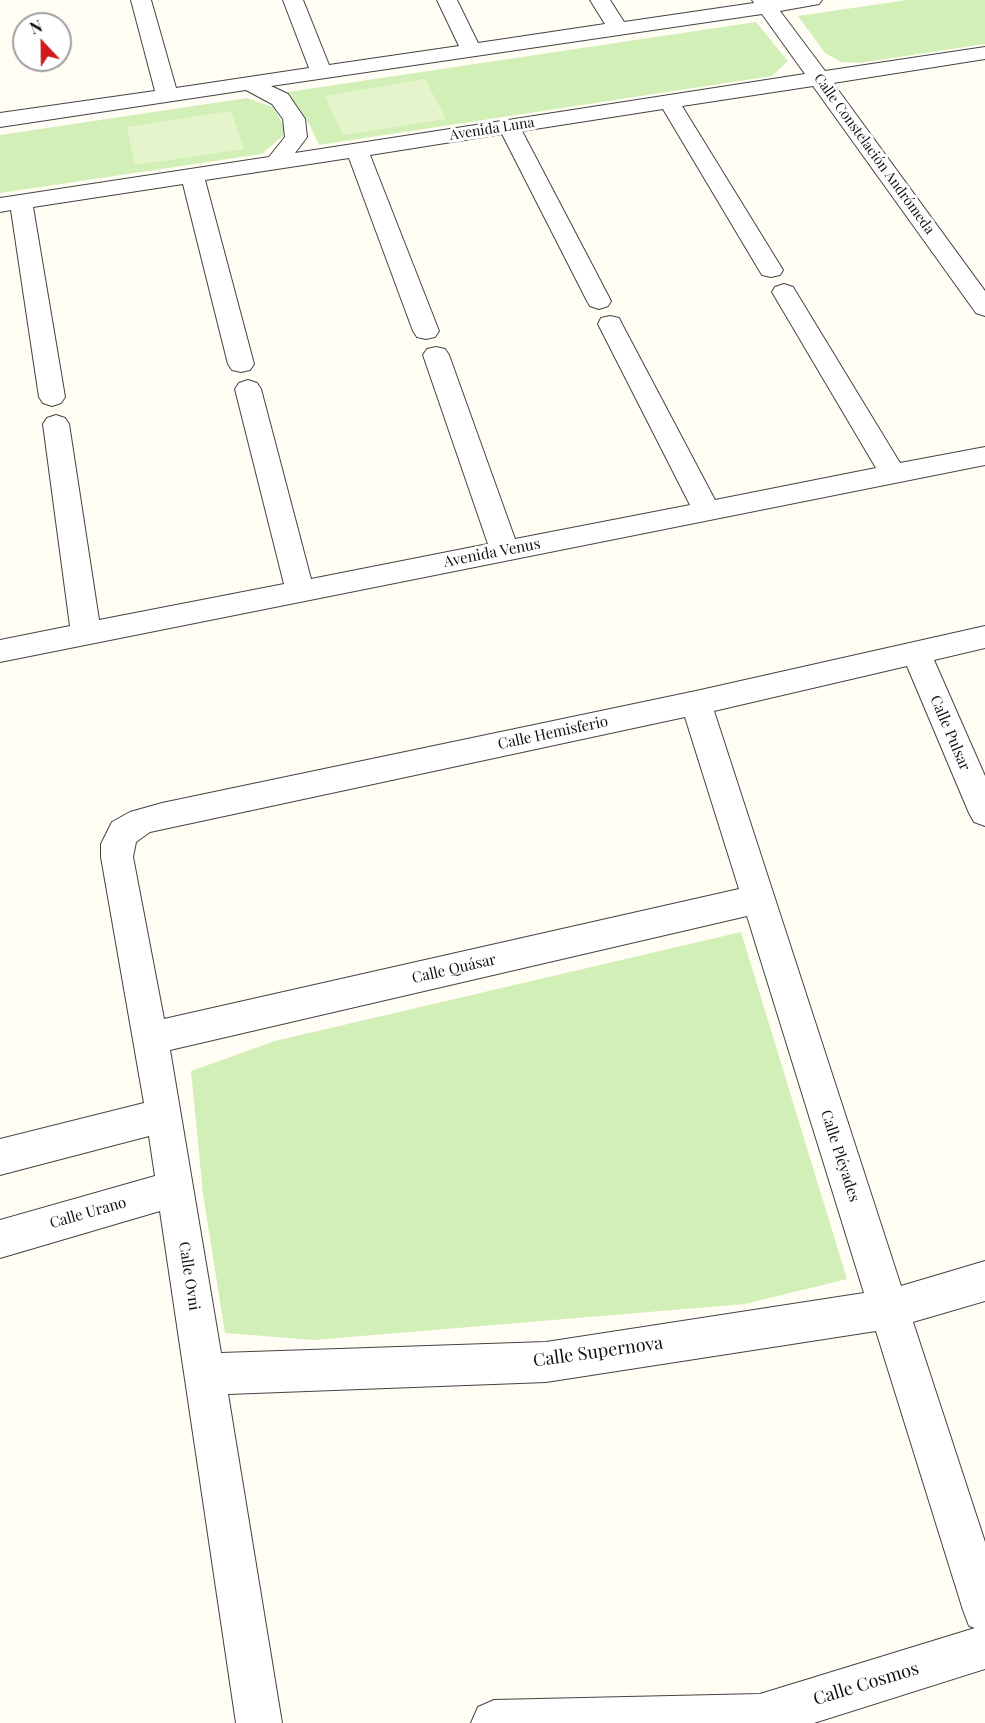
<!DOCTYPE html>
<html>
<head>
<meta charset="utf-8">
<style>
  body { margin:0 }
  #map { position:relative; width:985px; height:1723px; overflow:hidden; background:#fffdf4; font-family:"Playfair Display",serif }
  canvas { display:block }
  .north { position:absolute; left:12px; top:12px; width:60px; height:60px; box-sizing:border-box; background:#fff; border:2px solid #9f9f9f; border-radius:50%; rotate:338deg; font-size:16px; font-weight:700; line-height:24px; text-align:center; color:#101010 }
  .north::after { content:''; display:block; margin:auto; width:21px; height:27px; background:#d1181b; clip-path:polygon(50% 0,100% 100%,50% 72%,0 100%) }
</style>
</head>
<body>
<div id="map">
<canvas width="985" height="1723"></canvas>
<div class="north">N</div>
</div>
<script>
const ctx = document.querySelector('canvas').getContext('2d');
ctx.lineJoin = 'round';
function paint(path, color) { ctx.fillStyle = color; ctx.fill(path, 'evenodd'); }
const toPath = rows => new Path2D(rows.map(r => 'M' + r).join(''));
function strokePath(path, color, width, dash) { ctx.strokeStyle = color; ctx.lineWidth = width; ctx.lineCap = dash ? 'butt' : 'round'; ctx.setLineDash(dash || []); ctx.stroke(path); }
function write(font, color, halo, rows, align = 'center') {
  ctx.font = font + ' "Playfair Display",serif'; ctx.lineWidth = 6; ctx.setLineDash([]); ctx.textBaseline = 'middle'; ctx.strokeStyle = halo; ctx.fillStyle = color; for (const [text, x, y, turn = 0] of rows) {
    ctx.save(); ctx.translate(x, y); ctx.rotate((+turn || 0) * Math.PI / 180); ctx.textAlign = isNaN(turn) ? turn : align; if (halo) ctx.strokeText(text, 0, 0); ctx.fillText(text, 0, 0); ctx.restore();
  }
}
paint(toPath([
  [907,0,985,0,985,44,859,63,841,62,825,53,798,16],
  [756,22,788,61,772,76,319,145,309,124,288,92],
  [247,98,273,107,287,132,262,154,0,193,0,135],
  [741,932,847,1279,745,1304,314,1340,225,1333,203,1194,191,1071,275,1041]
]), '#d3efb8');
paint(toPath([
  [425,79,446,119,343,135,325,96],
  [231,111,244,149,135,165,127,127]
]), '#e5f5cb');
const minor = toPath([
  [131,0,151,0,176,88,309,68,283,0,303,0,329,65,459,46,437,0,457,0,478,43,605,24,590,0,610,0,624,22,754,3,752,0,822,0,819,4,780,11,825,71,985,47,985,59,833,83,985,291,985,316,976,313,813,86,682,106,783,270,780,275,771,277,762,275,759,270,663,109,522,131,611,301,608,306,599,309,590,306,587,301,502,134,370,155,439,331,435,337,426,339,417,337,413,331,349,158,205,180,254,364,250,370,241,372,232,370,228,364,183,184,33,207,65,397,61,403,52,406,43,403,39,397,11,210,0,212,0,198,269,157,285,137,283,119,272,104,246,90,0,127,0,113,155,91,131,0],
  [762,14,805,74,295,153,307,137,305,119,288,94,271,86,762,14],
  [784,284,793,287,796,292,900,463,985,447,985,465,0,662,0,640,70,626,43,424,47,418,56,415,65,418,69,424,99,620,284,584,235,389,239,383,248,380,257,383,261,389,311,579,488,544,423,355,427,349,436,347,445,349,449,355,515,539,690,505,598,324,601,318,610,316,619,318,622,324,715,500,876,468,772,292,775,287,784,284],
  [985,626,985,648,934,660,985,776,985,826,974,822,969,813,907,666,714,711,901,1286,985,1261,985,1301,913,1322,985,1542,985,1669,814,1723,471,1723,478,1707,494,1700,760,1694,975,1628,969,1626,963,1610,876,1331,546,1382,228,1394,282,1723,236,1723,160,1211,0,1258,0,1220,155,1176,149,1136,0,1175,0,1139,144,1103,101,857,101,844,112,822,130,812,162,803,696,691,985,626],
  [685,717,739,889,164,1019,133,857,136,842,150,832,685,717],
  [747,916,864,1293,546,1342,221,1353,170,1050,747,916]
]);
strokePath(minor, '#434343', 2);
paint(minor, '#fff');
write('14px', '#101010', '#fff', [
  ["Avenida Luna",492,129,-9],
  ["Calle Constelación Andrómeda",874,154,54]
]);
write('15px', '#101010', '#fff', [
  ["Avenida Venus",492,553,-11],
  ["Calle Hemisferio",553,733,-12],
  ["Calle Pulsar",950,733,67],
  ["Calle Quásar",454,969,-13],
  ["Calle Pléyades",840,1156,72],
  ["Calle Urano",88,1213,-16],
  ["Calle Ovni",189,1276,81]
]);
write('18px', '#101010', '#fff', [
  ["Calle Supernova",598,1352,-8],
  ["Calle Cosmos",866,1684,-17]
]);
</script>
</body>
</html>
